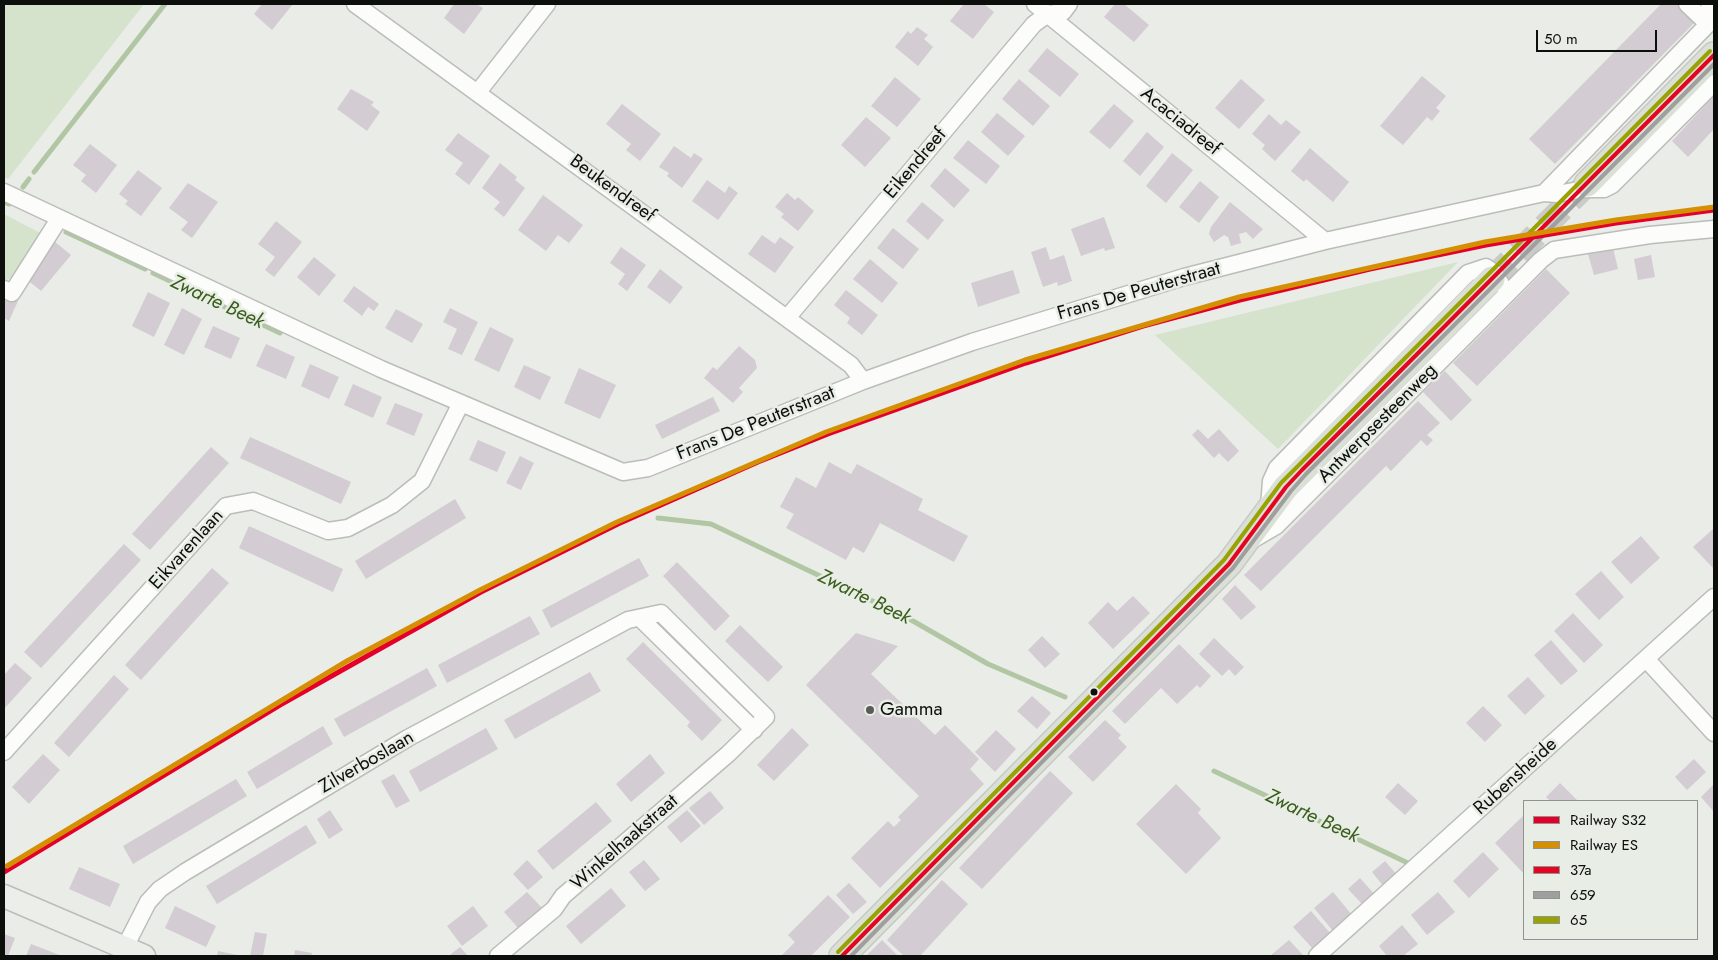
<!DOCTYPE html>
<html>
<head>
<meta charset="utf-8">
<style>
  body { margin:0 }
  #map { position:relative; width:1718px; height:960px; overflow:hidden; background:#e9ece7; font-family:Jost,sans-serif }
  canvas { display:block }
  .frame { position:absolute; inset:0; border:5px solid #0d0f0d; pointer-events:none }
  .legend { position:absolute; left:1523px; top:800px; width:175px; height:140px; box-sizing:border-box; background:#e8ede6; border:1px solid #90948f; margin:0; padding:6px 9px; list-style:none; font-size:15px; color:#0d0f0d }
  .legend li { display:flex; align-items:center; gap:10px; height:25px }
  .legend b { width:25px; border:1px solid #90948f }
  .scale { position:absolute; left:1536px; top:30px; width:121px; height:22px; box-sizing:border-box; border:2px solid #0d0f0d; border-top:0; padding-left:6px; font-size:15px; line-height:18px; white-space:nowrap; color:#0d0f0d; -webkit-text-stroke:4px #e8ede6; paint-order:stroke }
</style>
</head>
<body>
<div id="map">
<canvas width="1718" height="960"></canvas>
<div class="frame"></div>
<ul class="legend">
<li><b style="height:6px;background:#e4002b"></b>Railway S32</li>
<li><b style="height:6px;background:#d48f02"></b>Railway ES</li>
<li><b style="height:6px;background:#e40521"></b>37a</li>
<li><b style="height:6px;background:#9e9f9e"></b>659</li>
<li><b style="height:6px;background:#99a203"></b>65</li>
</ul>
<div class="scale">50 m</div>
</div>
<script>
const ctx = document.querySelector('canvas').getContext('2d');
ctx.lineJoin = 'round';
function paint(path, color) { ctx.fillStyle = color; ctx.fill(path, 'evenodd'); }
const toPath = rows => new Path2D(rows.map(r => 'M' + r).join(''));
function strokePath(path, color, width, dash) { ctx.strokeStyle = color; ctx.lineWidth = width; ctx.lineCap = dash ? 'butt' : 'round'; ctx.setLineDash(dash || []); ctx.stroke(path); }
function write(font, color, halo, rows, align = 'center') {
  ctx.font = font + ' Jost,sans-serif'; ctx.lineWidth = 5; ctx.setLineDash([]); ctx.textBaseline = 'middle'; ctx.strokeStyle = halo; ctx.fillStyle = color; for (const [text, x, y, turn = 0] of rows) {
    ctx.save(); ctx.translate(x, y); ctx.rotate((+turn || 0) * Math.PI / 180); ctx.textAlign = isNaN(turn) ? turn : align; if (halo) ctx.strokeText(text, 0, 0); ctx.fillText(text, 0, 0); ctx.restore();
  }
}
paint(toPath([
  [4,4,144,4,8,179,4,177],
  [4,214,44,235,19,274,4,281],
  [1458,262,1278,449,1155,335]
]), '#d5e2cc');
strokePath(toPath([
  [34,172,165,4],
  [23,187,29,179],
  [4,202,9,204],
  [66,232,145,269],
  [153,273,280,333],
  [658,518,711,524,906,617,988,664,1065,697],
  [1214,771,1410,864]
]), '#b1c6a2', 5);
paint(toPath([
  [262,4,293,4,272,30,254,14],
  [454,4,476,4,483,8,464,34,444,18],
  [964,4,984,4,994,12,973,39,950,21],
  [1115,4,1124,4,1149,25,1134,42,1104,17],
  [1661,4,1679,4,1696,21,1555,164,1529,139],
  [917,27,928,35,924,39,933,47,918,66,895,47,908,31,911,34],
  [1047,48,1079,74,1060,97,1028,71],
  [1422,76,1446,96,1436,108,1440,111,1432,121,1427,117,1403,145,1380,126],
  [895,77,921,99,897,127,871,106],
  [1019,79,1050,106,1033,126,1002,99],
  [1241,79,1265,100,1239,129,1215,108],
  [351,89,374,102,371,105,380,112,367,131,337,109],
  [1714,96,1714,129,1688,157,1672,141],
  [622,104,661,134,640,161,626,150,631,144,606,124],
  [1114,104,1134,121,1110,149,1089,132],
  [997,113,1025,136,1008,156,981,132],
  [1269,114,1281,125,1286,120,1301,132,1275,161,1262,149,1265,145,1252,134],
  [866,117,891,138,865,167,841,145],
  [1147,132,1164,147,1140,176,1123,161],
  [458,133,490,156,469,185,455,174,463,163,445,150],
  [968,140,1000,166,986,184,953,158],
  [90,144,117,165,96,193,81,181,86,175,73,165],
  [674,146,691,158,694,153,703,159,682,188,667,176,669,173,659,167],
  [1310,148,1349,182,1333,202,1306,179,1304,182,1291,171],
  [1172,153,1193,170,1166,203,1146,186],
  [500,163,517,177,515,180,525,188,504,217,494,209,500,202,482,188],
  [945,168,970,190,954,208,930,186],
  [138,170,162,188,141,216,125,204,128,201,119,194],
  [707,180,725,193,729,186,738,193,718,220,692,201],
  [1200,181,1219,197,1199,223,1179,207],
  [188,183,218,202,192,238,181,230,188,222,169,208],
  [787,193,795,200,798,197,814,211,798,231,781,217,784,214,775,207],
  [543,195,583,225,569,243,558,235,546,251,518,230],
  [922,202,944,220,928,240,906,221],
  [1230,202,1263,229,1253,239,1246,232,1239,234,1241,243,1231,246,1228,237,1224,235,1214,242,1209,234,1211,227],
  [1104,217,1115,248,1105,251,1104,248,1081,256,1071,229],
  [276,221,302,242,274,277,265,270,275,257,258,244],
  [893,228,919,249,903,269,877,248],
  [762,235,775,244,780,237,794,247,775,273,748,254],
  [54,241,71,255,41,291,25,278],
  [621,247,646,265,627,291,618,284,625,274,610,263],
  [1046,247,1050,260,1064,255,1072,281,1058,286,1057,282,1043,287,1031,252],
  [1613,248,1618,269,1594,275,1588,254],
  [1651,255,1655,277,1638,280,1634,259],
  [314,257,336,275,319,296,297,277],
  [870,259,898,283,882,303,853,279],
  [660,269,683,287,670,304,647,287],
  [1546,269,1570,293,1477,386,1453,363],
  [1013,270,1020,293,978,307,971,283],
  [354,286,379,304,374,311,368,307,362,316,343,301],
  [846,290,878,315,862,335,847,323,850,318,834,305],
  [148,292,170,303,154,337,132,326],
  [4,295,18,301,9,321,4,318],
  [182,308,202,319,184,355,164,345],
  [450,308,478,322,462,355,448,349,457,329,443,322],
  [396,309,423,324,412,343,385,328],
  [213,326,240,338,231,359,204,347],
  [490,327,514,339,499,372,474,360],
  [266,344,295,357,286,379,256,366],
  [739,346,755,360,757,368,739,388,743,392,733,403,704,378,713,367,717,370],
  [310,364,339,377,329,399,301,386],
  [524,365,551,377,540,400,514,387],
  [579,368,616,385,600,419,564,403],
  [1445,371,1472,400,1451,421,1423,392],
  [353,384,382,397,373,418,344,405],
  [713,397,720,411,662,439,655,425],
  [1418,401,1440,423,1427,435,1433,440,1427,446,1421,440,1391,471,1386,466,1261,591,1244,575],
  [395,403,423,414,414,436,386,424],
  [1198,429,1208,439,1219,429,1239,451,1228,462,1219,453,1214,458,1192,435],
  [250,437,351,482,341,504,240,458],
  [478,440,506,452,497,472,469,460],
  [211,447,229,463,150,550,132,534],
  [520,456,534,463,521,490,506,483],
  [829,462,851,474,857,464,923,499,918,510,968,536,954,562,880,523,864,553,853,547,846,560,786,528,794,514,780,507,796,477,816,488],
  [455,499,466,518,366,579,355,561],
  [249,526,343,569,333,592,239,548],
  [1713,529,1714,530,1714,569,1693,547],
  [1641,536,1660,558,1631,584,1611,562],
  [124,544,141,560,41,668,24,652],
  [639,558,649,576,551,628,542,610],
  [677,562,730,616,715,631,663,576],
  [212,568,229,583,141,680,125,665],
  [1601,571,1624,597,1599,620,1575,594],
  [1235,585,1256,607,1241,620,1222,599],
  [1133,596,1150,613,1113,649,1088,623,1108,602,1117,611],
  [1573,613,1603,645,1584,663,1554,631],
  [530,616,540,634,447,683,438,665],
  [740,625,783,667,768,682,725,641],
  [856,633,898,646,871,674,935,735,945,725,979,759,970,769,984,784,880,888,851,858,888,821,894,827,901,820,898,817,919,796,806,685],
  [1042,636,1060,654,1045,668,1028,650],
  [1214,638,1244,667,1235,676,1229,669,1222,676,1199,654],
  [1551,640,1578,671,1561,685,1534,655],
  [643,642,722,720,702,741,687,726,690,722,626,659],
  [1179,644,1211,676,1200,688,1197,685,1177,704,1161,688,1125,724,1112,711],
  [15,663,32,678,4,709,4,675],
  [427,668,437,686,344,737,334,719],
  [590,672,601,691,515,739,504,720],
  [114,675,129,689,69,757,54,743],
  [1528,677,1545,696,1525,715,1507,696],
  [1032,696,1051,713,1037,729,1017,711],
  [1483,706,1502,725,1485,742,1466,723],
  [1105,720,1121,735,1118,738,1127,747,1093,782,1068,757],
  [323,726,333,744,257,789,247,772],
  [486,728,498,749,420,792,409,771],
  [792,728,809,745,774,781,757,765],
  [996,730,1016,749,995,772,975,752],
  [43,754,60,770,29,804,12,787],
  [650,754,665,773,631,802,616,784],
  [1694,759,1706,772,1687,790,1675,777],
  [1050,771,1073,793,982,889,959,868],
  [394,774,410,801,396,808,381,781],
  [236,779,247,796,133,864,123,846],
  [1398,783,1418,801,1405,815,1385,797],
  [1560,783,1578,801,1550,801,1546,797],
  [1176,784,1201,809,1198,813,1221,838,1186,874,1136,824],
  [1714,784,1714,812,1701,797],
  [710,791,724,808,704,825,689,808],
  [596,802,612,821,553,870,537,851],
  [330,810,343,830,329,839,317,819],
  [687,810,701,826,681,843,667,827],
  [1524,815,1524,871,1523,873,1495,843],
  [306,825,317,843,217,904,206,886],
  [1483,852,1499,869,1469,898,1453,881],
  [527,860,543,877,528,890,513,874],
  [644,860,660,879,645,891,629,872],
  [1385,861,1398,876,1384,887,1372,872],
  [79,867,120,884,110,907,69,889],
  [1360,878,1375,895,1363,905,1348,889],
  [942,880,968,904,920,956,904,956,887,940],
  [849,883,867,902,853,914,836,895],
  [611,888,626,906,581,944,566,926],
  [527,892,542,908,519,929,504,912],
  [1333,892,1352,915,1333,931,1314,908],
  [1438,892,1455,912,1427,935,1411,915],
  [828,895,850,917,811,956,781,956,795,942,788,935],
  [175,906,216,926,206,947,165,928],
  [473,906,488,926,462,946,447,926],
  [1311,911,1330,933,1313,949,1293,927],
  [1402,925,1418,944,1403,956,1387,956,1379,946],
  [255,932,267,934,263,956,250,956],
  [4,934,15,938,8,956,4,955],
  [882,940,898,956,866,956],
  [1289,940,1304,956,1270,956,1277,950],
  [31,944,62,956,26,956],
  [460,947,468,956,449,956,451,954],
  [295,950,312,953,311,956,294,956],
  [218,951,237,955,237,956,217,956]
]), '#d3ccd2');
strokePath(toPath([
  [1492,279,1587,184]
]), '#c8cbc6', 25, [25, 12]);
const street = toPath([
  [355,4,851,365,863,381],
  [1035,4,1325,241],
  [1687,4,1708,24],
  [1709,4,1714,9],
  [478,92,547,4],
  [4,192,381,369,623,472,648,468,863,381,972,342,1184,277,1325,241,1544,193,1557,194,1584,189,1604,189,1612,185,1714,83],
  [1544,193,1714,18],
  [4,289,12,293,59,219],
  [787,318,1034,24,1048,14,1063,12,1069,4],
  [1269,507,1271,481,1277,468,1468,273,1486,267,1493,272,1501,284],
  [1252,540,1276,526,1541,260,1554,250,1650,235,1714,229],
  [640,618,754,730],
  [1647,660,1714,733],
  [4,752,226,506,253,501,328,531,348,528,392,505,422,481,461,403],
  [125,947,148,902,160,889,185,872,408,738,628,620,661,613,766,717,728,754,563,896,554,909,498,956],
  [1317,956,1714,597]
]);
const secondary = toPath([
  [4,896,144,956]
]);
const primary = toPath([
  [1587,184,1714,55],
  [842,956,1229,564,1286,487,1492,279]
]);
strokePath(street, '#bbbdb9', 19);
strokePath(secondary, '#bbbdb9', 25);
strokePath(primary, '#c7c8c6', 28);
strokePath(street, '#fcfcfb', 16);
strokePath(secondary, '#ecefe9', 22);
strokePath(primary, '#dbe0d6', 25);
strokePath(toPath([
  [842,956,1229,564,1286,487,1302,470,1714,55]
]), '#e40521', 4);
strokePath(toPath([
  [851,956,1233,568,1291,491,1306,474,1714,64]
]), '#9e9f9e', 4);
strokePath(toPath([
  [838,952,1224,560,1281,483,1298,466,1710,51]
]), '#99a203', 4);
strokePath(toPath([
  [4,872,280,705,481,592,618,524,758,462,828,434,1026,363,1143,326,1240,300,1370,269,1486,245,1616,223,1714,210]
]), '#e4002b', 5);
strokePath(toPath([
  [7,866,347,661,480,590,617,522,826,432,1025,360,1239,297,1485,242,1616,220,1714,207]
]), '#d48f02', 5);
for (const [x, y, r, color] of [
  [1094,692,4.5,"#0d0f0d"],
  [870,710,5,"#5a5c59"]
]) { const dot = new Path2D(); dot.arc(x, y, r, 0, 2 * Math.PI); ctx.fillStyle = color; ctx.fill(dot); strokePath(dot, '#e8ede6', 2); }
write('19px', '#0d0f0d', '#e8ede6', [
  ["Acaciadreef",1180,122,39],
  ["Eikendreef",916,164,-50],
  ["Beukendreef",612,189,36],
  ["Frans De Peuterstraat",1139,292,-16],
  ["Frans De Peuterstraat",756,424,-22],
  ["Antwerpsesteenweg",1378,424,-45],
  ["Eikvarenlaan",187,550,-48],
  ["Zilverboslaan",367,763,-30],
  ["Rubensheide",1516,777,-42],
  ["Winkelhaakstraat",625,843,-41]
]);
write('19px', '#0d0f0d', '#e8ede6', [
  ["Gamma",880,710]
], 'left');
write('italic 20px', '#3b5e1c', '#e8ede6', [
  ["Zwarte Beek",217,303,25],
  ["Zwarte Beek",864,598,26],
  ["Zwarte Beek",1312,817,25]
]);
</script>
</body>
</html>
